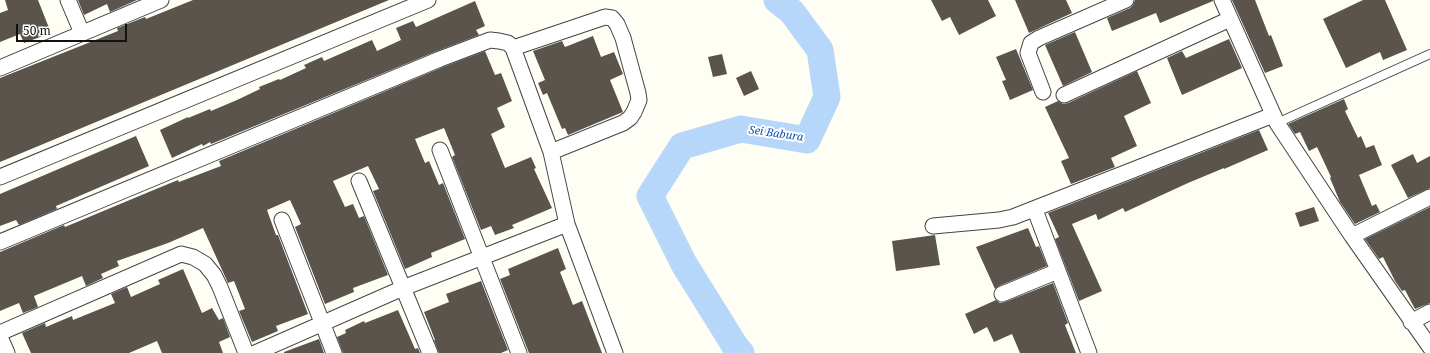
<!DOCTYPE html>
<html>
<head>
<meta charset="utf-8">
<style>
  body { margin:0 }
  #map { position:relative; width:1430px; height:353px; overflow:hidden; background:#fffef5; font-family:"Noto Serif",serif }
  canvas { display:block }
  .scale { position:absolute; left:16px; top:24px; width:111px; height:18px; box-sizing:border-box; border:2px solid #111; border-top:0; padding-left:5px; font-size:12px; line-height:14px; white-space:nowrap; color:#111; -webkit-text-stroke:3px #fff; paint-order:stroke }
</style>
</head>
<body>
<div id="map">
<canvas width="1430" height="353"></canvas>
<div class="scale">50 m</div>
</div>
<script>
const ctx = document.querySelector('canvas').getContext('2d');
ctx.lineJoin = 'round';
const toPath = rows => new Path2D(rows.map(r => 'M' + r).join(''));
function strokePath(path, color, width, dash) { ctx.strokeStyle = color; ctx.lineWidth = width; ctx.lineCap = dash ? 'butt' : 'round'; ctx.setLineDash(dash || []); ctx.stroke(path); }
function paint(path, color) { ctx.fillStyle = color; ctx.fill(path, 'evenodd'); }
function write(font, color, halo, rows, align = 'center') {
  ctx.font = font + ' "Noto Serif",serif'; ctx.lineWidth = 4; ctx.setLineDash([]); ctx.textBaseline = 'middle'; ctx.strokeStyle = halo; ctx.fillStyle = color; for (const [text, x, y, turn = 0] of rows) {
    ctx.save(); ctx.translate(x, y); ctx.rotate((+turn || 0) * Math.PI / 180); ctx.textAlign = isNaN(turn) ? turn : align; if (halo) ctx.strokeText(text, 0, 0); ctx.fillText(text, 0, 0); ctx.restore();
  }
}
strokePath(toPath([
  [741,353,735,346,684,264,650,196,682,146,741,129,807,140,827,97,820,50,792,12,777,0]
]), '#b6d7fa', 27);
paint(toPath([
  [5,0,38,0,51,33,24,43,20,34,0,42,0,13,8,10],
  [78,0,137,0,110,12,107,4,84,15],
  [193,0,389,0,0,162,0,78,118,31,117,28,145,17,146,19],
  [931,0,988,0,996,16,959,35,950,17,942,21],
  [1015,0,1066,0,1072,13,1029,33],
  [1135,0,1213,0,1213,1,1160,23,1156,13,1112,31,1107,18,1130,8,1133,5],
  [1232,0,1255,0,1269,36,1271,35,1283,66,1265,73],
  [1363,0,1385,0,1407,50,1383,60,1380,52,1346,68,1323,19],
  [475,1,485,26,476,30,479,35,437,51,211,144,210,142,203,146,202,144,172,158,160,130,188,117,188,118,210,109,211,111,237,100,260,89,259,87,279,79,280,80,306,68,304,65,322,57,324,61,372,40,377,51,401,40,396,28,413,21,416,27],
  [1075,32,1092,72,1063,86,1045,45],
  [593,36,601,57,614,52,623,74,610,80,623,112,568,135,565,128,562,129,547,93,543,95,538,83,545,80,533,51,562,41,565,47],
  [1229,39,1242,68,1182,95,1167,58,1182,51,1186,58],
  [1016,49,1033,90,1010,100,1002,81,1006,80,996,57],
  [485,51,495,75,501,73,512,101,497,108,505,127,491,134,505,168,531,157,536,168,534,169,552,208,512,225,514,228,495,235,491,226,481,230,452,157,455,155,444,128,415,139,425,163,429,161,439,185,443,183,465,239,431,253,432,257,405,269,373,191,379,189,368,166,333,181,345,207,353,204,359,218,364,216,388,275,353,288,354,292,325,304,295,227,301,224,290,200,267,210,276,235,278,235,308,314,276,326,278,331,252,342,239,311,245,309,234,281,228,283,203,228,168,243,117,261,119,266,101,274,103,278,86,286,82,276,34,296,38,307,23,313,19,303,0,311,0,252,64,225,65,227,156,189,178,180,179,182,221,166,219,161,443,67],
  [722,54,727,74,713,77,708,57],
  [751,71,759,89,744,96,736,78],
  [1137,71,1151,103,1124,116,1137,146,1111,158,1115,167,1071,184,1061,161,1069,158,1045,107,1058,101,1063,104,1068,103],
  [1344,99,1348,109,1345,111,1358,138,1361,136,1366,148,1374,145,1382,165,1359,175,1372,206,1376,204,1380,212,1355,224,1340,202,1330,178,1331,177,1317,147,1309,151,1300,132,1295,134,1288,124],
  [1259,130,1268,150,1224,169,1224,168,1188,183,1125,212,1123,208,1098,220,1096,214,1072,224,1102,291,1079,301,1055,239,1059,237,1048,213],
  [136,136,149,166,56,206,57,209,19,225,16,220,0,226,0,194],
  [1413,154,1417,163,1430,156,1430,188,1408,198,1391,165],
  [1314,207,1319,221,1300,227,1295,213],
  [1430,207,1430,303,1415,309,1405,290,1402,291,1395,281,1383,257,1379,259,1365,239],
  [1028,228,1036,247,1039,246,1047,266,999,286,995,289,976,247],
  [935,235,940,265,896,271,892,241],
  [558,248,566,269,560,272,573,305,582,301,602,353,529,353,527,348,500,279,510,275,508,269],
  [183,269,202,313,212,308,219,320,223,318,230,337,219,342,223,353,162,353,157,341,129,353,31,353,22,333,45,323,46,327,72,316,73,320,115,303,111,294,127,287,131,297,160,284,158,280],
  [481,281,508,350,501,353,439,353,434,340,435,340,424,312,449,302,446,294],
  [1053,283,1068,323,1065,325,1076,353,1020,353,1012,334,994,342,987,327,974,334,965,314,996,300,1000,303,1005,302],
  [398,310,415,349,418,348,420,353,343,353,337,337,346,333,345,330,364,321,365,323],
  [319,339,324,353,284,353,284,352]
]), '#5a544c');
const lane = toPath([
  [1277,123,1430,54]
]);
const street = toPath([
  [68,0,82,33],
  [1222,0,1277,123,1352,236,1430,347],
  [513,48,605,17,612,18,617,24,623,38,638,93,639,100,634,112,630,118,623,123,551,152],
  [0,68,161,0],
  [1043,92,1028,53,1031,43,1039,38,1126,0],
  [1064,95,1230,19],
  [440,150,519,353],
  [0,177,428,0],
  [359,181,430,353],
  [1035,210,1089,353],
  [282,220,334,353],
  [933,226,999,220,1013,217,1273,115],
  [1352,236,1430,197],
  [0,242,440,59,490,40,499,41,508,43,513,48,551,152,567,224,615,353],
  [1002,294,1058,271],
  [1411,322,1430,312],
  [0,333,181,254,193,257,205,264,214,275,220,287,246,353],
  [0,337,7,353],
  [255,353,403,288,567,224]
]);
strokePath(lane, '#444', 10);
strokePath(street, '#444', 17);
strokePath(lane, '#fff', 8);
strokePath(street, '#fff', 15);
write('italic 11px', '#1053ad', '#fff', [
  ["Sei Babura",776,134,8]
]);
</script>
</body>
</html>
